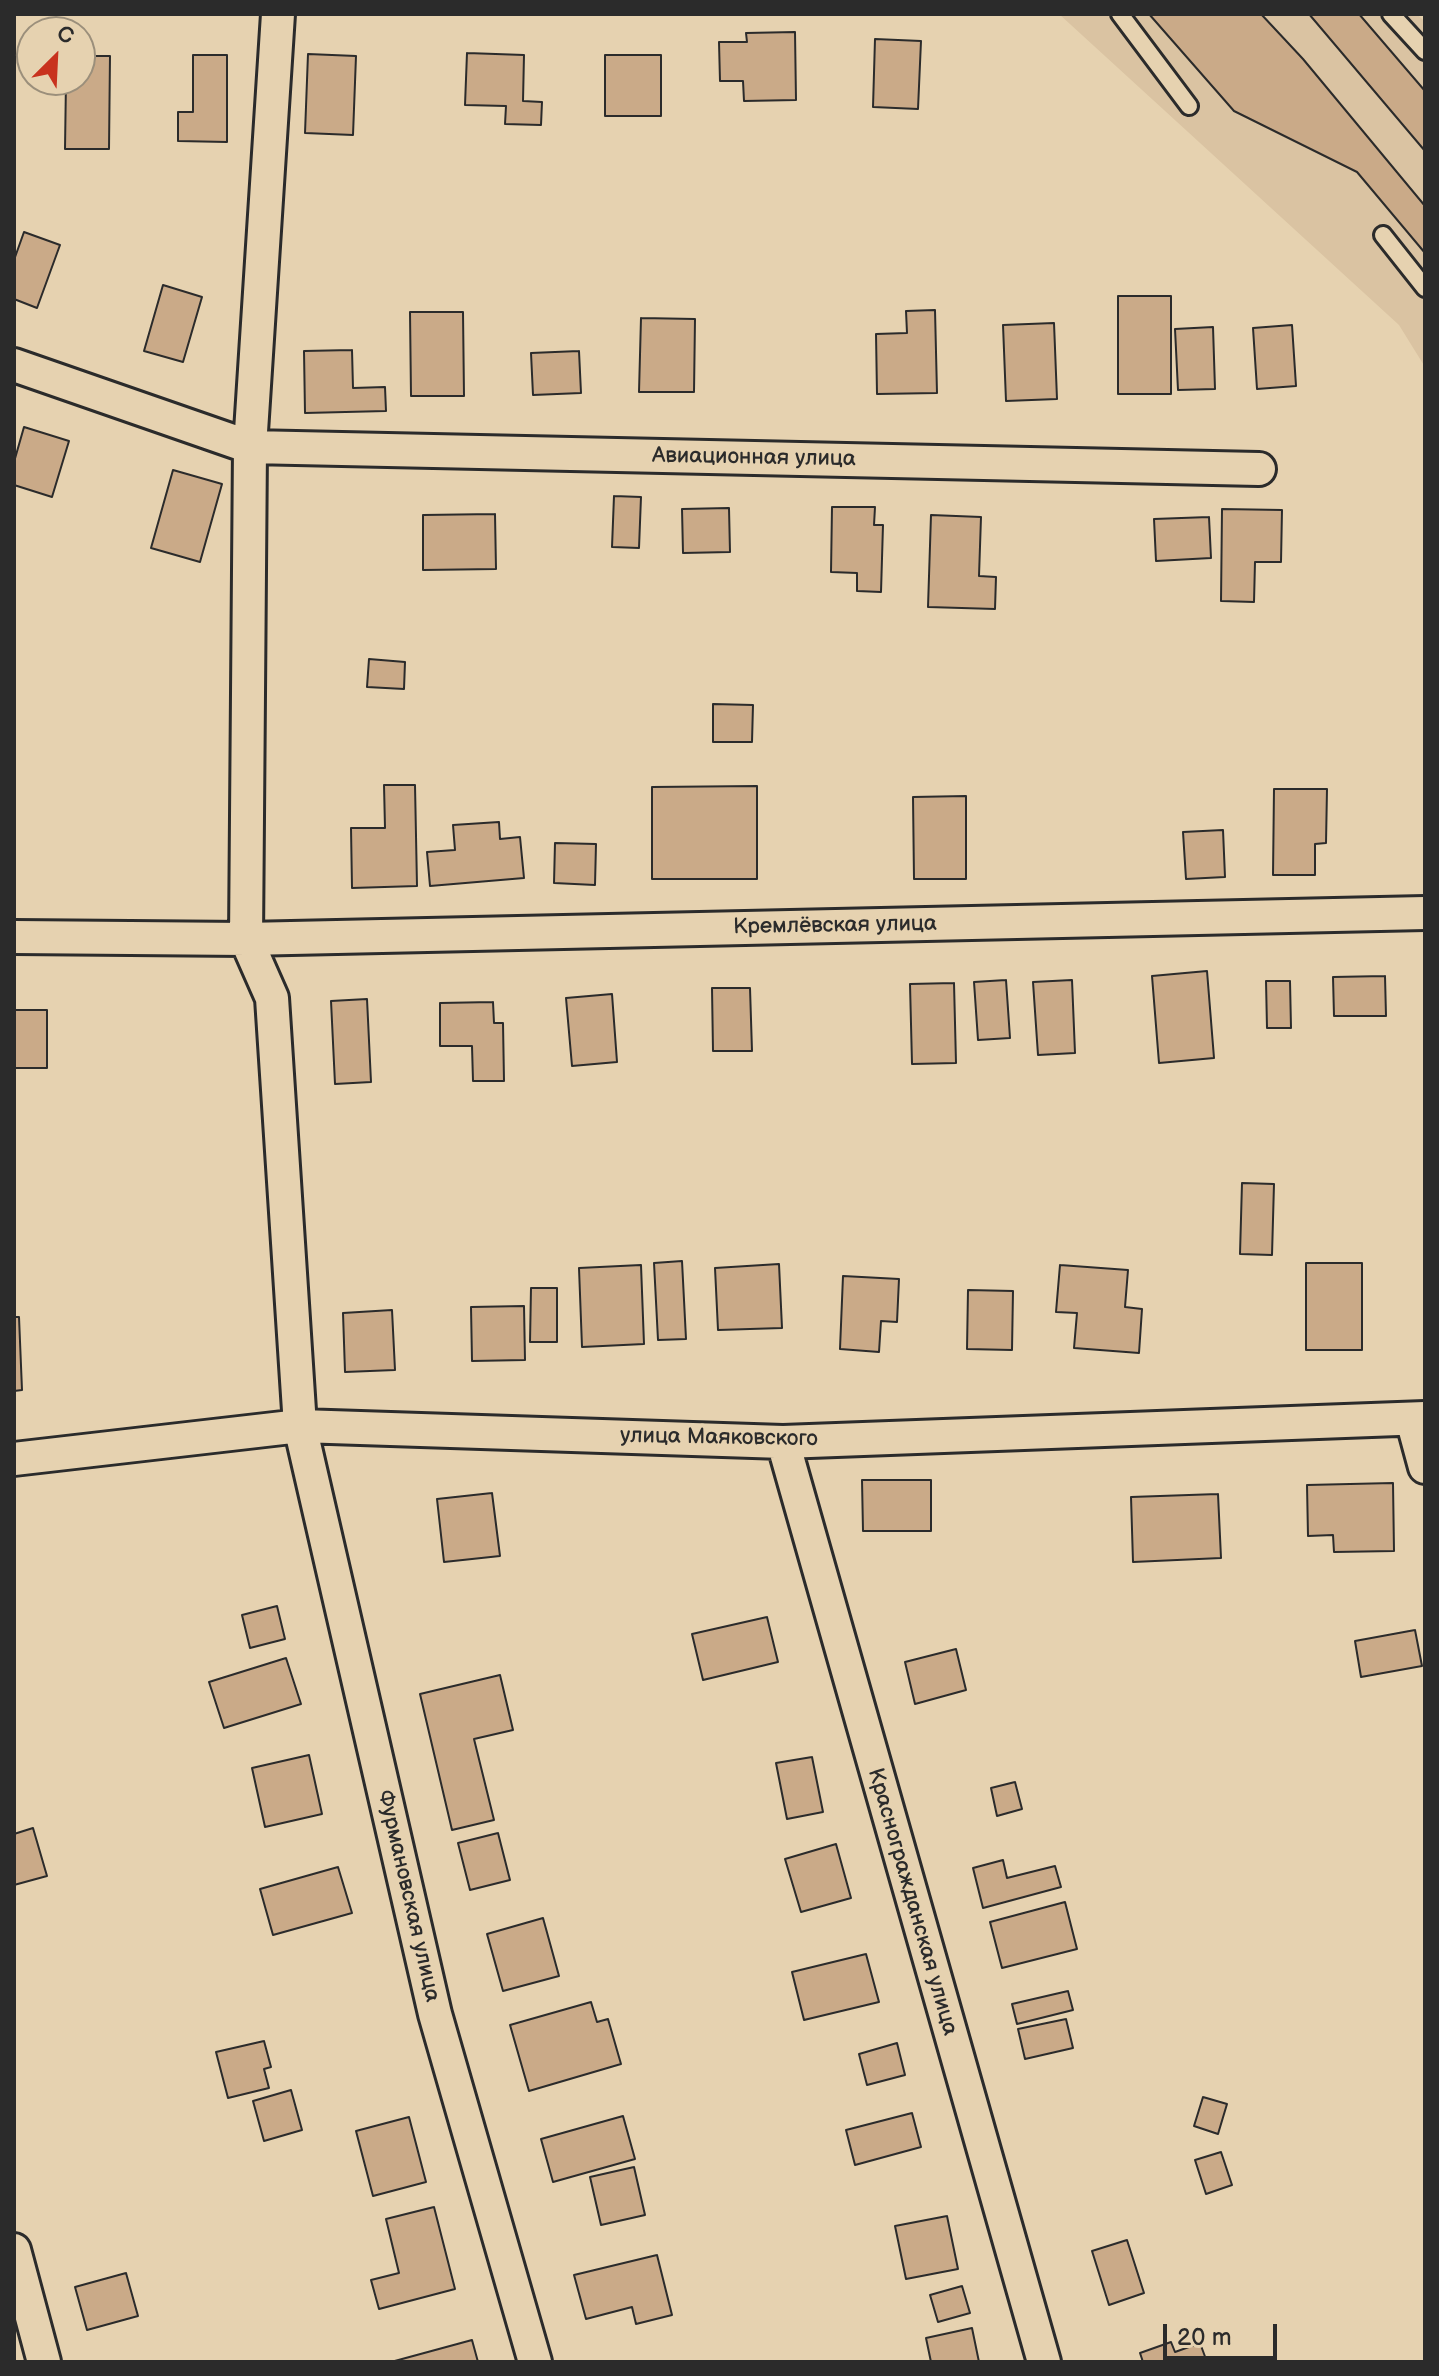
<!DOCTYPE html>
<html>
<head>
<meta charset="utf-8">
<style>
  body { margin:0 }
  #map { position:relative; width:1439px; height:2376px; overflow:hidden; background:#e6d2b0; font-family:"Balsamiq Sans",sans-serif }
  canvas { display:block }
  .frame { position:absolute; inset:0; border:16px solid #2b2b2b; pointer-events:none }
  .north { position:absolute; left:16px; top:16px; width:80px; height:80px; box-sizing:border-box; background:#e6d2b0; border:2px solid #9b8f7b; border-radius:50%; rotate:24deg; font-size:22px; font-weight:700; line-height:32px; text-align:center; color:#2b2b2b }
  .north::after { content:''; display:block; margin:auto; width:28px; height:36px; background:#c8321e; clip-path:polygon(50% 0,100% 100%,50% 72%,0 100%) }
  .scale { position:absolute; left:1163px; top:2324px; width:114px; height:36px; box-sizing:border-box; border:4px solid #2b2b2b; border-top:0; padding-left:10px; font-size:24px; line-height:28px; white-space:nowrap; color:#2b2b2b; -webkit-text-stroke:6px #e6d2b0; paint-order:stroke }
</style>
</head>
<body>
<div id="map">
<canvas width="1439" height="2376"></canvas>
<div class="frame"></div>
<div class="north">С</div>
<div class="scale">20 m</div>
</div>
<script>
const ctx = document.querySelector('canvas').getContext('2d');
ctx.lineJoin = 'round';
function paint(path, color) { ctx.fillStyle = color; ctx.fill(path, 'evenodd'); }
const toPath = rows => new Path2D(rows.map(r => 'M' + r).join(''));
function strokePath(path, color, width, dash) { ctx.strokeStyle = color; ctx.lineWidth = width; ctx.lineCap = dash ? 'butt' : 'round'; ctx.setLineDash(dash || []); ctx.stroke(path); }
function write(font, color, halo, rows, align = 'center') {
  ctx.font = font + ' "Balsamiq Sans",sans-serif'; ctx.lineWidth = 8; ctx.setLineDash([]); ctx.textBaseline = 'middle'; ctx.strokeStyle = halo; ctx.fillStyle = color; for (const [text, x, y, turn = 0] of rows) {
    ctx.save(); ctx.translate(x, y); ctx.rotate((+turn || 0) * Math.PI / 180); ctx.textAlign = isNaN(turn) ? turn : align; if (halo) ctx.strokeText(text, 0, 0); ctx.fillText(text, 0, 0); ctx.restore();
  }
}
paint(toPath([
  [1059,14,1417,14,1425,22,1425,367,1399,325]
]), '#dac3a2');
const building = toPath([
  [1149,14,1261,14,1303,59,1425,206,1425,253,1357,172,1234,111,1149,14],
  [1309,14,1359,14,1425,91,1425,151,1309,14],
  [795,32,796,100,744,101,743,81,720,81,719,42,747,42,746,33,795,32],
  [875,39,921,41,918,109,873,107,875,39],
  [467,53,524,55,523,101,542,102,541,125,505,124,506,106,465,105,467,53],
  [308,54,356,56,353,135,305,133,308,54],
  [193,55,227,55,227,142,178,141,178,112,193,112,193,55],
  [605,55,661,55,661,116,605,116,605,55],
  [80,56,110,56,109,149,65,149,66,80,80,80,80,56],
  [24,232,60,245,37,308,14,299,14,260,24,232],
  [163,285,202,297,183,362,144,351,163,285],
  [1118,296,1171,296,1171,394,1118,394,1118,296],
  [935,310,937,393,877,394,876,334,907,333,906,311,935,310],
  [410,312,463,312,464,396,411,396,410,312],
  [641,318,695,319,694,392,639,392,641,318],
  [1054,323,1057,399,1006,401,1003,325,1054,323],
  [1292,325,1296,386,1257,389,1253,328,1292,325],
  [1213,327,1215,389,1178,390,1175,329,1213,327],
  [352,350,353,388,385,387,386,411,305,413,304,351,352,350],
  [579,351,581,393,533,395,531,353,579,351],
  [24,427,69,441,52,497,14,485,14,462,24,427],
  [173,470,222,484,200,562,151,548,173,470],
  [614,496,641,497,639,548,612,547,614,496],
  [832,507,875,507,874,525,883,525,881,592,857,591,857,573,831,572,832,507],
  [729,508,730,552,683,553,682,509,729,508],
  [1222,509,1282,510,1281,562,1255,562,1254,602,1221,601,1222,509],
  [495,514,496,569,423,570,423,515,495,514],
  [931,515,981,517,979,576,996,577,995,609,928,607,931,515],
  [1209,517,1211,558,1156,561,1154,519,1209,517],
  [369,659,405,662,404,689,367,687,369,659],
  [713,704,753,705,752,742,713,742,713,704],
  [384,785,415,785,417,886,352,888,351,828,385,828,384,785],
  [757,786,757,879,652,879,652,787,757,786],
  [1274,789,1327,789,1326,843,1315,844,1315,875,1273,875,1274,789],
  [966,796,966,879,914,879,913,797,966,796],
  [499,822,500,839,520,837,524,878,430,886,427,852,455,850,453,825,499,822],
  [1223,830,1225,877,1186,879,1183,832,1223,830],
  [555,843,596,844,595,885,554,883,555,843],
  [1207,971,1214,1058,1159,1063,1152,976,1207,971],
  [1385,976,1386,1016,1334,1016,1333,977,1385,976],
  [1006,980,1010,1038,978,1040,974,982,1006,980],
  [1072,980,1075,1053,1038,1055,1033,982,1072,980],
  [1266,981,1290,981,1291,1028,1267,1028,1266,981],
  [954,983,956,1063,912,1064,910,984,954,983],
  [712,988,750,988,752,1051,713,1051,712,988],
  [612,994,617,1062,572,1066,566,998,612,994],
  [367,999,371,1082,335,1084,331,1001,367,999],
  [493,1002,494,1023,503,1023,504,1081,473,1081,472,1046,440,1046,440,1003,493,1002],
  [14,1010,47,1010,47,1068,14,1068,14,1010],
  [1242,1183,1274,1184,1272,1255,1240,1254,1242,1183],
  [682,1261,686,1339,658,1340,654,1263,682,1261],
  [1306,1263,1362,1263,1362,1350,1306,1350,1306,1263],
  [779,1264,782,1328,718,1330,715,1268,779,1264],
  [641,1265,644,1344,582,1347,579,1268,641,1265],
  [1060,1265,1128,1270,1125,1307,1142,1309,1139,1353,1074,1348,1077,1313,1056,1312,1060,1265],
  [843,1276,899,1279,897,1322,881,1321,879,1352,840,1349,843,1276],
  [531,1288,557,1288,557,1342,530,1342,531,1288],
  [968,1290,1013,1291,1012,1350,967,1349,968,1290],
  [524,1306,525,1360,472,1361,471,1307,524,1306],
  [392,1310,395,1370,345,1372,343,1313,392,1310],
  [14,1317,19,1317,22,1390,14,1391,14,1317],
  [862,1480,931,1480,931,1531,863,1531,862,1480],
  [1393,1483,1394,1551,1334,1552,1333,1535,1308,1536,1307,1485,1393,1483],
  [492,1493,500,1556,444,1562,437,1499,492,1493],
  [1218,1494,1221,1558,1133,1562,1131,1497,1218,1494],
  [277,1606,285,1639,250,1648,242,1615,277,1606],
  [767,1617,778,1662,703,1680,692,1634,767,1617],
  [1415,1630,1422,1666,1361,1677,1355,1641,1415,1630],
  [956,1649,966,1690,915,1704,905,1662,956,1649],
  [286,1658,301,1704,224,1728,209,1682,286,1658],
  [500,1675,513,1730,474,1739,494,1820,452,1830,420,1694,500,1675],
  [309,1755,322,1814,265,1827,252,1768,309,1755],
  [812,1757,823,1812,787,1819,776,1763,812,1757],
  [1015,1782,1022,1809,997,1816,991,1788,1015,1782],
  [33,1828,47,1876,14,1885,14,1834,33,1828],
  [498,1833,510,1880,470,1890,458,1843,498,1833],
  [836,1844,851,1898,801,1912,785,1859,836,1844],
  [1003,1860,1007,1878,1055,1866,1061,1887,983,1908,973,1868,1003,1860],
  [338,1867,352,1913,273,1935,260,1889,338,1867],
  [1065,1902,1077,1949,1002,1968,990,1922,1065,1902],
  [543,1918,559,1976,503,1991,487,1934,543,1918],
  [866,1954,879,2002,804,2020,792,1972,866,1954],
  [1068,1991,1073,2010,1017,2024,1012,2004,1068,1991],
  [591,2002,597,2022,608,2019,621,2064,529,2091,510,2025,591,2002],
  [1066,2019,1073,2048,1025,2059,1018,2029,1066,2019],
  [264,2041,271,2067,264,2069,269,2088,228,2098,216,2052,264,2041],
  [897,2043,905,2075,867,2085,859,2054,897,2043],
  [291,2090,302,2130,264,2141,253,2101,291,2090],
  [1203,2097,1227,2104,1218,2134,1194,2126,1203,2097],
  [912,2113,921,2147,855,2165,846,2130,912,2113],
  [623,2116,635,2159,553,2182,541,2139,623,2116],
  [409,2117,426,2182,373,2196,356,2131,409,2117],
  [1221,2152,1232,2185,1206,2194,1195,2160,1221,2152],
  [634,2167,645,2215,601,2225,590,2177,634,2167],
  [434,2207,455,2289,379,2309,371,2280,399,2273,386,2219,434,2207],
  [947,2216,958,2269,906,2279,895,2226,947,2216],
  [1127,2240,1144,2293,1109,2305,1092,2251,1127,2240],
  [657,2255,672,2315,636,2324,632,2307,586,2319,574,2275,657,2255],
  [126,2273,138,2316,87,2330,75,2287,126,2273],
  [962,2286,970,2313,938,2322,930,2295,962,2286],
  [972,2328,979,2362,931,2362,926,2338,972,2328],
  [472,2340,478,2362,391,2362,472,2340],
  [1171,2342,1175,2352,1200,2343,1207,2362,1143,2362,1140,2353,1171,2342]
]);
paint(building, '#caaa88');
strokePath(building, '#2b2b2b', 2);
const service = toPath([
  [1120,14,1189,106],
  [1391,14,1425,51],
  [1383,235,1425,288]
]);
const minor = toPath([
  [278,14,250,447,246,939,272,998,300,1426,435,2014,535,2362],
  [14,365,250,447,1259,469],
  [14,937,246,939,1425,913],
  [1412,1419,1425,1467],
  [783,1442,1044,2362],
  [14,1459,300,1426,783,1442,1425,1418],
  [14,2250,44,2362]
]);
strokePath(service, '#2b2b2b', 22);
strokePath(minor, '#2b2b2b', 38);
strokePath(service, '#e6d2b0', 16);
strokePath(minor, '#e6d2b0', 32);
write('22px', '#2b2b2b', '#e6d2b0', [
  ["Авиационная улица",754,458,1],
  ["Кремлёвская улица",835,926,-1],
  ["улица Маяковского",719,1438,1],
  ["Фурмановская улица",408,1896,77],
  ["Красногражданская улица",912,1902,74]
]);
</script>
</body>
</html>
